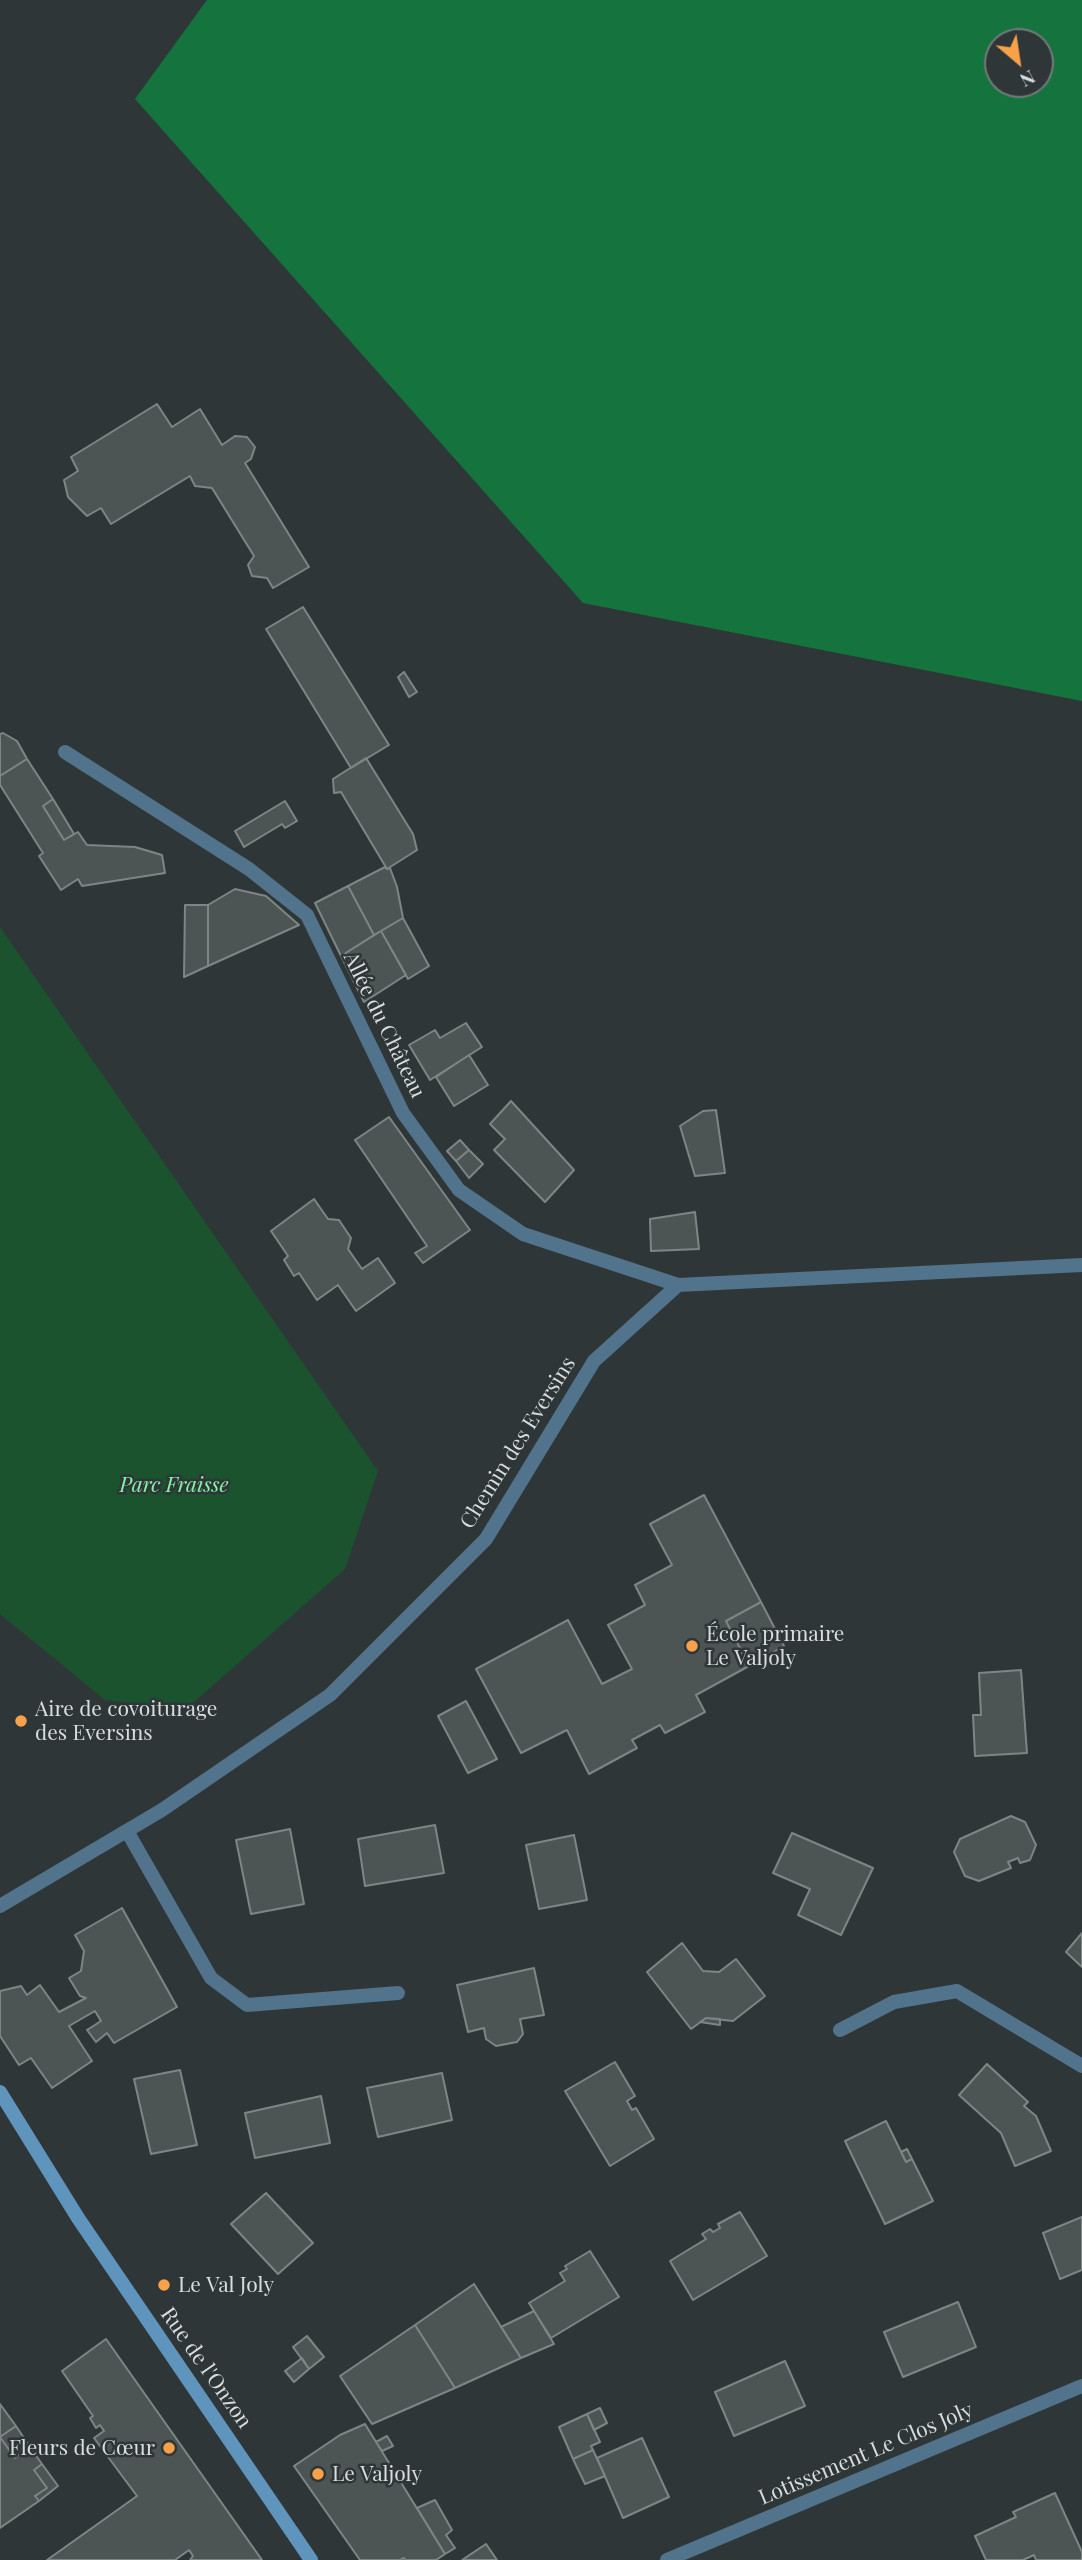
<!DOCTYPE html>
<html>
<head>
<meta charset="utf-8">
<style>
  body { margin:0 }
  #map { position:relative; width:1082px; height:2560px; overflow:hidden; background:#2f3638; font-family:"Playfair Display",serif }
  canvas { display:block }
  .north { position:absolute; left:984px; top:28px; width:70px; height:70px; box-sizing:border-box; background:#2f3638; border:2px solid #73797a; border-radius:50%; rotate:151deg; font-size:19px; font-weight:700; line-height:28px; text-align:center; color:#d8ddde }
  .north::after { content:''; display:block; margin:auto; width:24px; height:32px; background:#f7a14a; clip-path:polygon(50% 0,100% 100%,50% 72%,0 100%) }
</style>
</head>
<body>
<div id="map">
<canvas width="1082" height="2560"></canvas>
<div class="north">N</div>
</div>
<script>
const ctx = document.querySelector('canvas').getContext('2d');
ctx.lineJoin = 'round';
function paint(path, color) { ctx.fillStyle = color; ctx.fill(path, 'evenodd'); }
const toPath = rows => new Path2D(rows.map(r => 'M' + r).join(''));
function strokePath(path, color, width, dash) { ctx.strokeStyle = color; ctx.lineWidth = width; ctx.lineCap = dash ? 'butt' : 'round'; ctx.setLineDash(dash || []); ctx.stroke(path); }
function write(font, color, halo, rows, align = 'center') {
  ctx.font = font + ' "Playfair Display",serif'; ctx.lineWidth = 5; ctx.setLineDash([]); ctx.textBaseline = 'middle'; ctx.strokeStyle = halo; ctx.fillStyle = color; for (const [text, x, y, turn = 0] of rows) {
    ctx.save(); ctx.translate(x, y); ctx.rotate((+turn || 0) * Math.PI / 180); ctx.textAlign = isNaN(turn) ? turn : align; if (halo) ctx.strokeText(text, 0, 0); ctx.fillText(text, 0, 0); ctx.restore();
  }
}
paint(toPath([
  [0,927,378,1471,345,1569,186,1709,105,1700,0,1614]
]), '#1c532f');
paint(toPath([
  [207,0,1082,0,1082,701,583,603,135,99],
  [998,42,1040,42,1040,84,998,84]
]), '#15743d');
const building = toPath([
  [157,404,172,427,200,409,222,445,235,436,247,437,255,447,251,459,245,463,309,567,273,588,267,578,252,576,248,565,254,556,212,488,195,486,190,476,111,524,101,508,87,516,68,497,64,480,78,471,71,457,157,404],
  [303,607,389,745,351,768,266,629,303,607],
  [404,672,417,692,409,697,398,677,404,672],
  [3,733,17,741,27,759,0,776,0,734,3,733],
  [366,758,413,834,417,850,387,869,341,792,334,793,333,779,366,758],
  [27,759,53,799,43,806,64,840,78,832,87,845,135,847,162,855,165,873,82,886,78,879,61,890,39,856,43,853,0,785,0,776,27,759],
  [53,799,74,834,64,840,43,806,53,799],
  [285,801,297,821,285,828,282,824,244,847,235,831,285,801],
  [385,867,387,869,390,868,397,887,403,918,374,935,348,886,385,867],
  [348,886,374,935,341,956,315,903,348,886],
  [235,889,266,896,299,925,208,966,208,905,235,889],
  [185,905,208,905,208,966,184,977,185,905],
  [403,918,429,966,408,979,381,931,403,918],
  [381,931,406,975,364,1002,341,956,381,931],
  [466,1023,482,1047,430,1080,409,1045,435,1030,440,1038,466,1023],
  [469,1055,488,1085,454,1106,436,1077,469,1055],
  [511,1101,574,1170,545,1202,494,1150,505,1139,490,1124,511,1101],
  [716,1110,725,1173,695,1176,680,1126,703,1111,716,1110],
  [389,1117,470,1230,423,1263,415,1253,427,1246,355,1140,389,1117],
  [460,1140,469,1150,456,1161,447,1151,460,1140],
  [469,1150,483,1164,469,1178,456,1161,469,1150],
  [314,1199,328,1219,339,1220,351,1238,348,1249,362,1269,378,1258,395,1283,356,1311,338,1285,317,1300,299,1273,294,1276,284,1260,288,1256,271,1231,314,1199],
  [695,1212,699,1249,651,1251,650,1219,695,1212],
  [704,1495,761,1602,726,1621,749,1666,696,1695,705,1712,665,1733,660,1725,632,1740,637,1748,589,1774,567,1730,521,1753,476,1669,568,1620,602,1684,632,1669,608,1625,645,1605,635,1585,672,1565,650,1524,704,1495],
  [761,1602,784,1646,749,1666,726,1621,761,1602],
  [1021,1670,1027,1753,975,1756,973,1715,981,1715,979,1673,1021,1670],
  [466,1701,497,1759,468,1773,438,1716,466,1701],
  [1011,1816,1025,1822,1036,1845,1030,1860,1020,1863,1018,1858,1008,1862,1011,1868,979,1881,965,1876,954,1852,960,1839,1011,1816],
  [435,1825,444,1873,365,1886,358,1839,435,1825],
  [290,1829,304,1904,251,1914,236,1840,290,1829],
  [792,1833,873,1868,841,1935,798,1915,810,1889,773,1873,792,1833],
  [574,1835,587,1900,539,1909,526,1845,574,1835],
  [122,1908,177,2007,114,2043,107,2033,96,2042,87,2030,101,2021,95,2011,69,2026,92,2061,52,2088,31,2058,19,2065,0,2036,0,1991,21,1986,27,1995,40,1985,59,2012,86,1998,80,1996,69,1978,81,1971,84,1951,75,1935,122,1908],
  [1082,1933,1082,1967,1066,1952,1082,1933],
  [682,1943,703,1971,719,1972,736,1959,765,1996,733,2021,706,2018,691,2029,647,1972,682,1943],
  [534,1968,544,2015,520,2019,523,2034,517,2042,496,2046,486,2039,484,2028,468,2032,457,1985,534,1968],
  [706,2018,720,2019,720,2025,700,2022,706,2018],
  [615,2062,635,2096,627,2101,632,2110,636,2108,654,2139,610,2166,565,2091,615,2062],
  [987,2064,1028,2102,1024,2106,1036,2116,1051,2151,1015,2166,1001,2133,959,2095,987,2064],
  [180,2070,197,2145,151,2154,134,2079,180,2070],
  [442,2073,452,2120,378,2137,367,2088,442,2073],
  [321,2096,330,2143,255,2158,245,2113,321,2096],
  [886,2121,906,2162,912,2159,933,2201,885,2224,845,2141,886,2121],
  [907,2149,912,2159,906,2162,901,2152,907,2149],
  [266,2193,313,2243,278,2274,231,2224,266,2193],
  [740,2212,767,2256,693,2300,670,2261,706,2239,702,2234,710,2229,713,2232,720,2228,718,2224,740,2212],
  [1082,2217,1082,2270,1060,2279,1043,2233,1082,2217],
  [590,2251,619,2297,551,2338,529,2303,565,2281,560,2273,567,2269,565,2266,590,2251],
  [474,2284,521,2358,455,2388,415,2325,474,2284],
  [958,2302,976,2347,903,2377,884,2332,958,2302],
  [534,2311,554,2344,521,2358,501,2327,534,2311],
  [415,2325,455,2388,372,2424,340,2376,415,2325],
  [307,2336,324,2357,309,2369,293,2347,307,2336],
  [106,2339,262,2560,190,2560,193,2556,189,2550,175,2560,47,2560,137,2496,94,2438,104,2431,100,2425,96,2428,90,2418,93,2416,62,2371,106,2339],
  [302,2358,309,2369,294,2382,285,2371,302,2358],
  [785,2361,805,2406,734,2436,715,2392,785,2361],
  [0,2404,16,2426,0,2437,0,2404],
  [600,2408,607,2423,594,2430,587,2414,600,2408],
  [587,2414,600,2442,591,2446,593,2450,573,2459,559,2427,587,2414],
  [365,2424,445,2554,436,2560,405,2560,404,2558,400,2560,360,2560,294,2466,340,2435,365,2424],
  [16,2426,30,2447,15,2458,0,2437,16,2426],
  [387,2436,393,2446,382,2451,376,2442,387,2436],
  [0,2437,15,2458,30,2447,42,2464,34,2470,47,2488,35,2496,39,2501,0,2528,0,2437],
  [642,2438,669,2497,623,2518,597,2458,642,2438],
  [593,2450,605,2476,585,2484,573,2459,593,2450],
  [42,2464,58,2486,39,2501,35,2496,47,2488,34,2470,42,2464],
  [1055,2493,1082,2552,1082,2560,1036,2560,1034,2555,1023,2560,986,2560,975,2536,1016,2517,1013,2512,1055,2493],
  [435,2500,452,2530,446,2535,455,2548,445,2554,417,2508,435,2500],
  [486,2544,497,2560,462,2560,486,2544]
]);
paint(building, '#4d5554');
strokePath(building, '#7d8684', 2);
strokePath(toPath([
  [65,752,249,869,307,915,403,1113,459,1190,523,1234,678,1285],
  [127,1831,211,1978,247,2005,398,1993],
  [0,1906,162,1810,330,1695,486,1539,594,1361,678,1285,1082,1265],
  [840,2030,894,2002,957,1991,1082,2066],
  [667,2560,1082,2386]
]), '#51738b', 14);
strokePath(toPath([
  [0,2092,78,2218,311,2560]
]), '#5f94bc', 14);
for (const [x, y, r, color] of [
  [692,1646,7,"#f7a14a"],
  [21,1721,7,"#f7a14a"],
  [164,2285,7,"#f7a14a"],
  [169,2448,7,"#f7a14a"],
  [318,2474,7,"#f7a14a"]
]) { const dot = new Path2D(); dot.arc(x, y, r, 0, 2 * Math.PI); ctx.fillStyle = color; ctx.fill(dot); strokePath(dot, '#2f3638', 2.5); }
write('21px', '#d8ddde', '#2f3638', [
  ["Allée du Château",384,1025,64],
  ["Chemin des Eversins",518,1443,-58],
  ["Rue de l'Onzon",206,2368,55],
  ["Lotissement Le Clos Joly",866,2454,-23]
]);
write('italic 21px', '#83f3a5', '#2f3638', [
  ["Parc Fraisse",174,1485]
]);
write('21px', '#d8ddde', '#2f3638', [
  ["École primaire",706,1634],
  ["Le Valjoly",706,1658],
  ["Aire de covoiturage",35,1709],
  ["des Eversins",35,1733],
  ["Le Val Joly",178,2285],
  ["Fleurs de Cœur",155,2448,"right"],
  ["Le Valjoly",332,2474]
], 'left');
</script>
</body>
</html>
